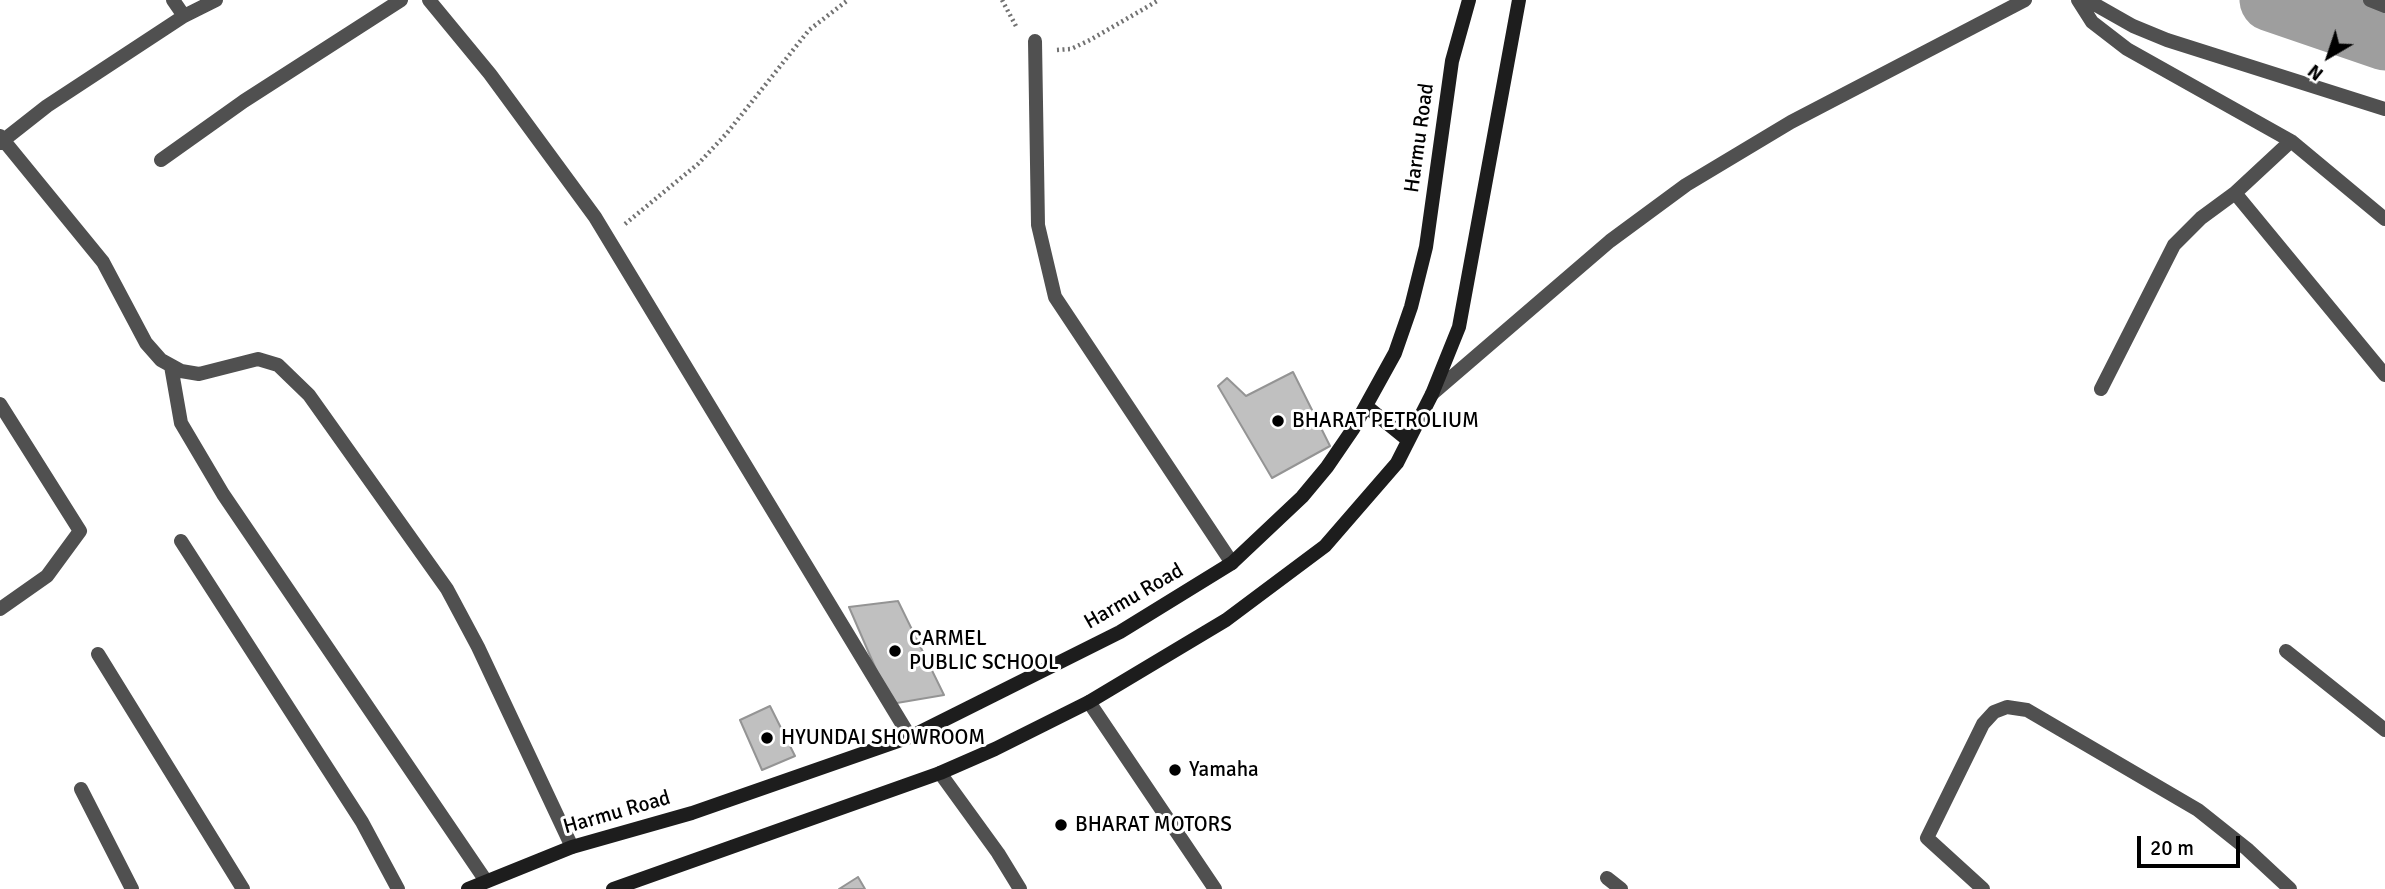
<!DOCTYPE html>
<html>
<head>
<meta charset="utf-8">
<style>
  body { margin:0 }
  #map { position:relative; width:2385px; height:889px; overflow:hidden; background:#fff; font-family:Signika,sans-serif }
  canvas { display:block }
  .north { position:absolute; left:2294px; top:21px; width:70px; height:70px; -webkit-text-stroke:5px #fff; paint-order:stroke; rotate:219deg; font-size:19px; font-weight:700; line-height:28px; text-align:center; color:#000 }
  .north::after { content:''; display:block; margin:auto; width:24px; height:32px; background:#000; clip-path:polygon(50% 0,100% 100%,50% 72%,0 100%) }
  .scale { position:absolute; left:2137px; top:836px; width:103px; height:32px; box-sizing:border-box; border:4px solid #000; border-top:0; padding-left:9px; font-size:21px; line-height:24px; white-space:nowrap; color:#000; -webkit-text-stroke:5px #fff; paint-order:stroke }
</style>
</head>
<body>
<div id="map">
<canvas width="2385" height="889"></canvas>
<div class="north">N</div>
<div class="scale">20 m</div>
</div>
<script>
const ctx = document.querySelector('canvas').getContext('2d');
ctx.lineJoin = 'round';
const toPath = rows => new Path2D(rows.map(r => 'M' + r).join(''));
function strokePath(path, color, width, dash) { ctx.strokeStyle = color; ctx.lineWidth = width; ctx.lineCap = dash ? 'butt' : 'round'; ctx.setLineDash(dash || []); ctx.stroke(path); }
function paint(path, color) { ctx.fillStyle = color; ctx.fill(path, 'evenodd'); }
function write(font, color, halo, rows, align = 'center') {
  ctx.font = font + ' Signika,sans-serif'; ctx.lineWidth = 6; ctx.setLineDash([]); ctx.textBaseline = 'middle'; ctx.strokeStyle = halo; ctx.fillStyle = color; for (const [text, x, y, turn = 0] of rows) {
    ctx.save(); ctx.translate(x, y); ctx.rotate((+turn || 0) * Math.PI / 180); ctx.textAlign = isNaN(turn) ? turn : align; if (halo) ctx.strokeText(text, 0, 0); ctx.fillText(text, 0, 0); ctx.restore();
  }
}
strokePath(toPath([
  [2271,0,2385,39]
]), '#9e9e9e', 63);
const building = toPath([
  [1293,372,1330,446,1272,478,1218,386,1227,378,1246,396,1293,372],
  [898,601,944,695,891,704,849,607,898,601],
  [770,706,795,756,762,770,740,720,770,706],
  [858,877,865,889,839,889,858,877]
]);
paint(building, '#c0c0c0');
strokePath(building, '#949494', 2);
strokePath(toPath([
  [1002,0,1017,28],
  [1057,50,1071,49,1090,40,1159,0],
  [625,224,698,164,727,133,809,30,848,0]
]), '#727272', 4.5, [2, 3.5]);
strokePath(toPath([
  [1089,702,1215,889]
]), '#505050', 14);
strokePath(toPath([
  [173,0,184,16],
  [429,0,490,74,595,217,910,737],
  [2078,0,2092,22,2127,49,2291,141,2235,193,2385,375],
  [2087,0,2133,26,2167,40,2385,109],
  [2370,0,2385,6],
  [1035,41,1038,225,1055,297,1232,563],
  [0,136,103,262,146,343,161,360,181,371,199,374,258,359,278,365,309,395,447,589,478,647,572,847],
  [2291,141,2385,219],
  [0,143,47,106,184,16,216,0],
  [161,160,244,101,401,0],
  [171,366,181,423,223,494,486,881],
  [2101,389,2174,245,2201,218,2235,193],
  [1432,394,1610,241,1686,185,1791,122,2025,0],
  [0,404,80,531,47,576,0,609],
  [181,541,362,822,398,889],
  [2286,651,2385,730],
  [98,654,243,889],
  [940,773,998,853,1020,889],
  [81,789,132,889],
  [1607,878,1621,889],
  [1983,889,1927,838,1983,724,1994,712,2007,707,2027,710,2198,810,2247,849,2290,889]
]), '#505050', 14);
strokePath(toPath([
  [1366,406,1408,440],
  [468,889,572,847,692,813,910,737,1120,632,1232,563,1302,497,1327,467,1353,429,1395,353,1411,307,1426,247,1452,61,1469,0],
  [613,889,940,773,995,749,1089,702,1226,620,1325,546,1397,463,1432,394,1459,327,1519,0]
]), '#1d1d1d', 14);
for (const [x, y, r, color] of [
  [1278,421,7,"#000"],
  [895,651,7,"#000"],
  [767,738,7,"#000"],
  [1175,770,7,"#000"],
  [1061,825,7,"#000"]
]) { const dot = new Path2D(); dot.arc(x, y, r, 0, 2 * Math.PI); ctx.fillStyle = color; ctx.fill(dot); strokePath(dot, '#fff', 2.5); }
write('21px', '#000', '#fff', [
  ["Harmu Road",1420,138,-82],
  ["Harmu Road",1134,597,-30],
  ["Harmu Road",617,813,-16]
]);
write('21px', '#000', '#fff', [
  ["BHARAT PETROLIUM",1292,421],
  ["CARMEL",909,639],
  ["PUBLIC SCHOOL",909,663],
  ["HYUNDAI SHOWROOM",781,738],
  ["Yamaha",1189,770],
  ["BHARAT MOTORS",1075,825]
], 'left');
</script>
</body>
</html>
